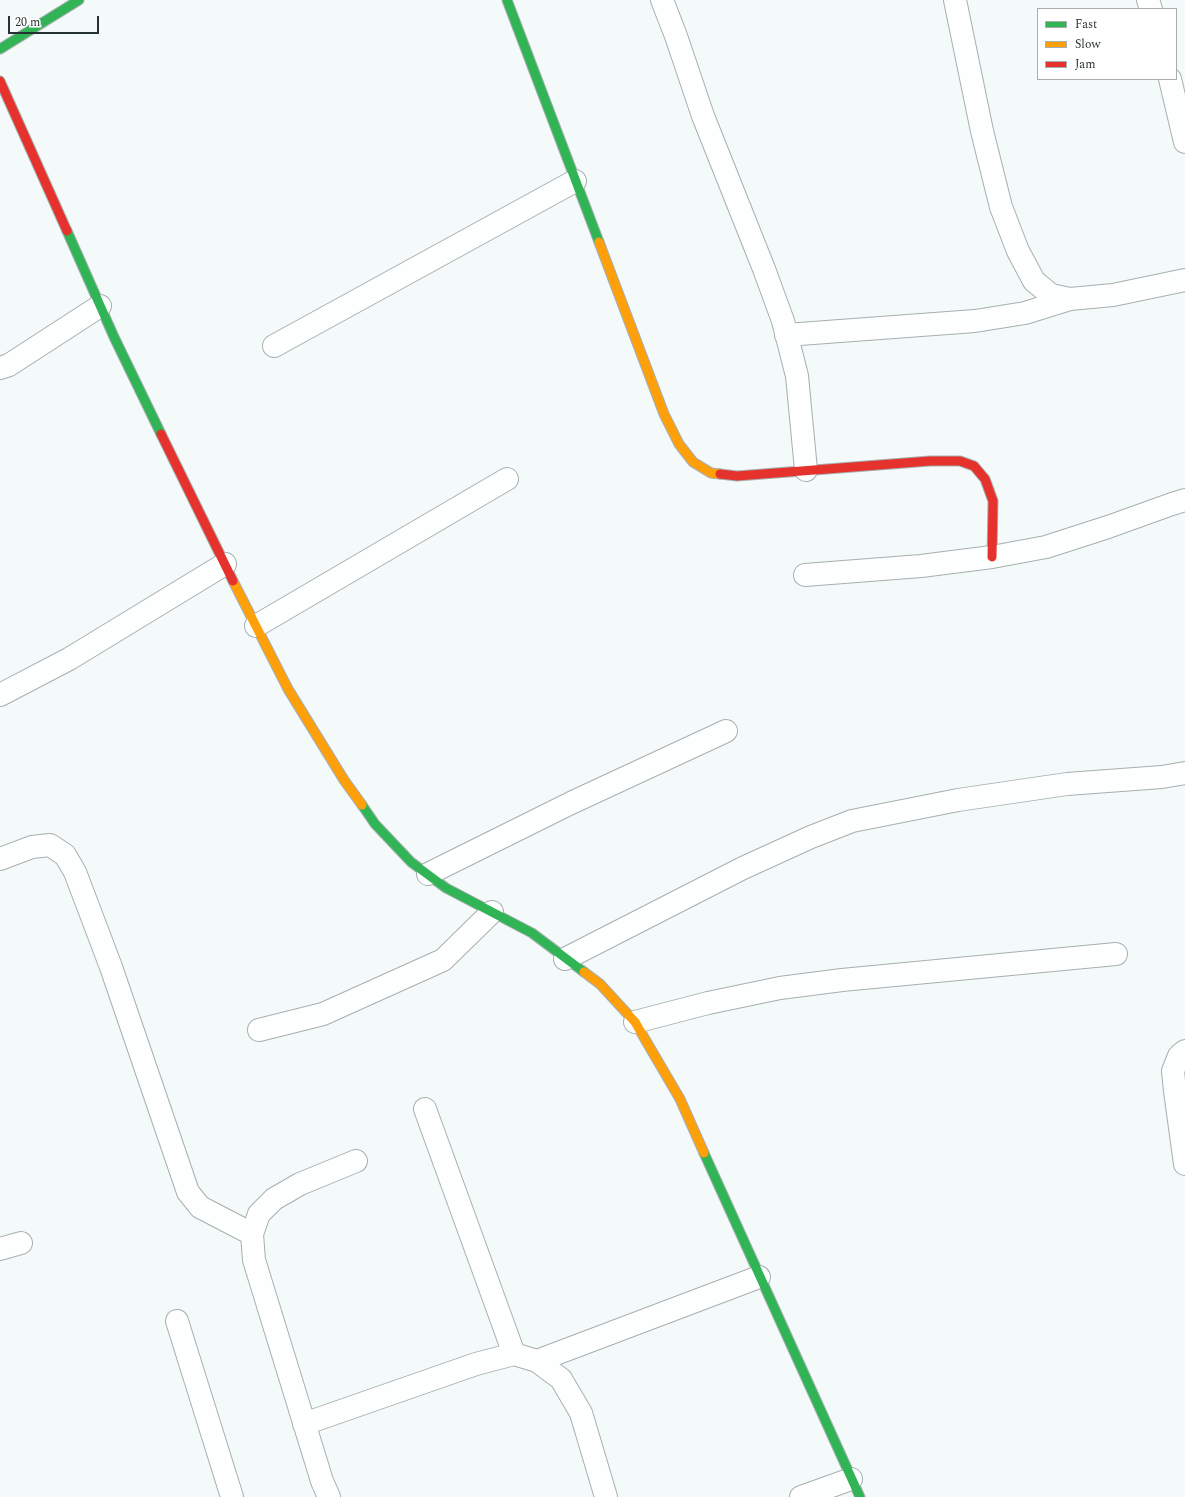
<!DOCTYPE html>
<html>
<head>
<meta charset="utf-8">
<style>
  body { margin:0 }
  #map { position:relative; width:1185px; height:1497px; overflow:hidden; background:#f4fafa; font-family:Spectral,serif }
  canvas { display:block }
  .legend { position:absolute; left:1037px; top:8px; width:140px; height:72px; box-sizing:border-box; background:#fff; border:1px solid #a8adad; margin:0; padding:5px 7px; list-style:none; font-size:12px; color:#253132 }
  .legend li { display:flex; align-items:center; gap:8px; height:20px }
  .legend b { width:20px; border:1px solid #a8adad }
  .scale { position:absolute; left:8px; top:16px; width:91px; height:18px; box-sizing:border-box; border:2px solid #253132; border-top:0; padding-left:5px; font-size:12px; line-height:14px; white-space:nowrap; color:#253132; -webkit-text-stroke:3px #fff; paint-order:stroke }
</style>
</head>
<body>
<div id="map">
<canvas width="1185" height="1497"></canvas>
<ul class="legend">
<li><b style="height:5px;background:#30b455"></b>Fast</li>
<li><b style="height:5px;background:#ff9f0a"></b>Slow</li>
<li><b style="height:5px;background:#e5322d"></b>Jam</li>
</ul>
<div class="scale">20 m</div>
</div>
<script>
const ctx = document.querySelector('canvas').getContext('2d');
ctx.lineJoin = 'round';
const toPath = rows => new Path2D(rows.map(r => 'M' + r).join(''));
function strokePath(path, color, width, dash) { ctx.strokeStyle = color; ctx.lineWidth = width; ctx.lineCap = dash ? 'butt' : 'round'; ctx.setLineDash(dash || []); ctx.stroke(path); }
const street = toPath([
  [662,0,676,36,703,116,764,269,783,321,797,376,806,470],
  [955,0,982,131,1001,207,1018,251,1034,281,1051,295,1070,299,1113,295,1185,280],
  [1148,0,1151,9],
  [1170,79,1185,142],
  [786,335,975,321,1025,313,1070,299],
  [274,346,575,181],
  [0,368,9,365,100,306],
  [805,575,921,566,992,557,1046,547,1108,527,1172,504,1185,500],
  [256,626,507,479],
  [0,695,69,659,225,564],
  [0,859,32,847,50,845,65,855,75,872,111,967,188,1192,200,1207,252,1234],
  [428,874,571,803,726,731],
  [565,959,743,868,811,837,852,821,958,800,1067,784,1162,777,1185,773],
  [635,1022,708,1003,780,988,842,980,1116,954],
  [259,1030,323,1014,443,960,492,912],
  [1185,1051,1179,1056,1173,1071,1175,1091,1185,1164],
  [425,1109,514,1354],
  [0,1249,21,1243],
  [177,1321,232,1497],
  [537,1361,759,1277],
  [304,1424,476,1364,514,1354,537,1361,561,1379,581,1413,606,1497],
  [329,1497,322,1481,254,1260,252,1234,259,1214,274,1199,300,1184,356,1161],
  [801,1497,851,1479]
]);
const fast = toPath([
  [507,0,599,242],
  [0,49,79,0],
  [67,231,114,337,161,434],
  [362,805,375,824,411,862,446,888,532,933,584,972],
  [704,1153,860,1497]
]);
const slow = toPath([
  [599,242,664,414,679,444,693,462,711,473,720,474],
  [233,581,288,689,344,780,362,805],
  [584,972,600,984,635,1022,680,1099,704,1153]
]);
const jam = toPath([
  [0,81,67,231],
  [161,434,233,581],
  [720,474,737,476,930,461,960,461,974,466,985,479,993,501,992,557]
]);
strokePath(street, '#a7afb0', 24);
strokePath(fast, '#a7afb0', 11);
strokePath(slow, '#a7afb0', 11);
strokePath(jam, '#a7afb0', 11);
strokePath(street, '#fdfefe', 22);
strokePath(fast, '#30b455', 9);
strokePath(slow, '#ff9f0a', 9);
strokePath(jam, '#e5322d', 9);
</script>
</body>
</html>
